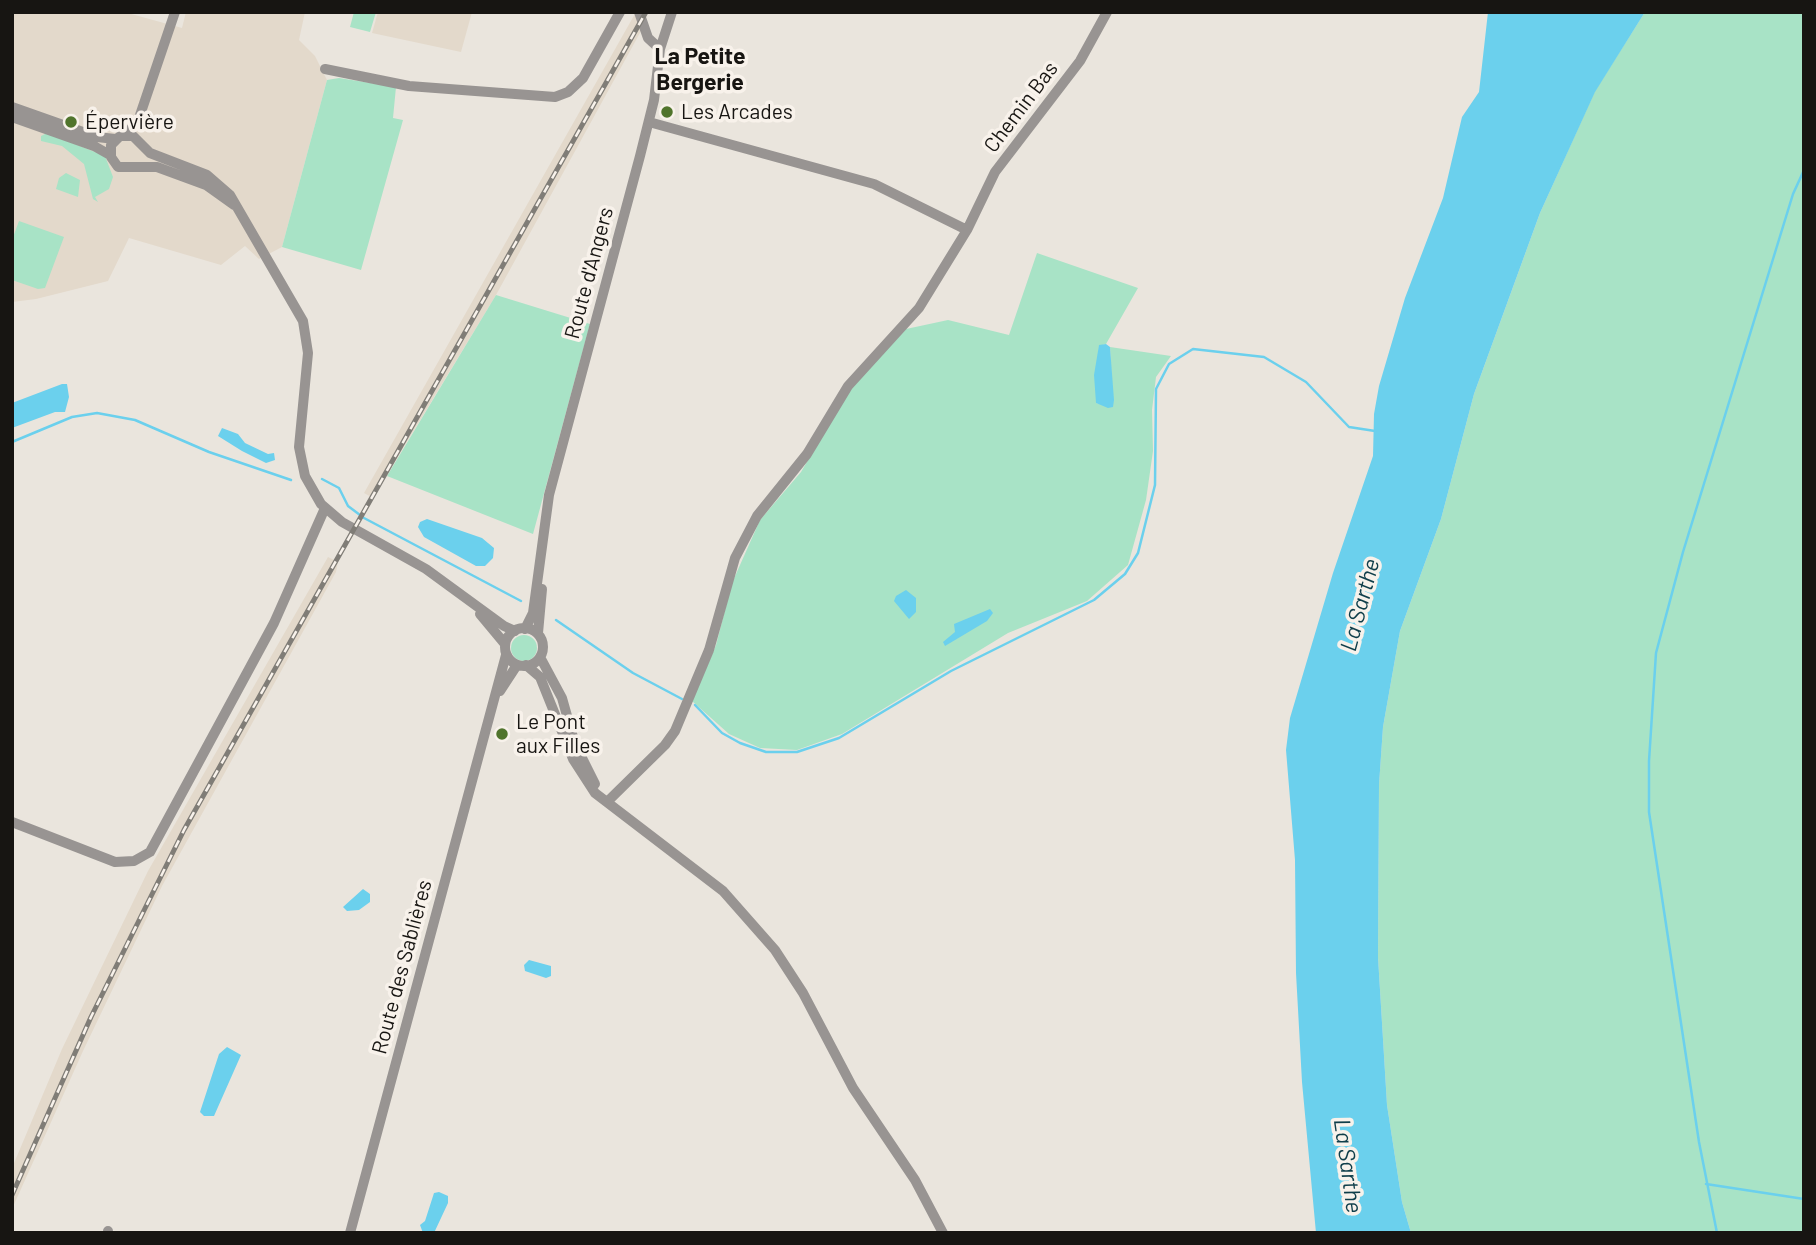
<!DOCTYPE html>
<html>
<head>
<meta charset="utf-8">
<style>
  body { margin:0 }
  #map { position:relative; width:1816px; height:1245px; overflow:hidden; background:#eae5dd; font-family:Barlow,sans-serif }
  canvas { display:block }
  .frame { position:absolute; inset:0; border:14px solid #171512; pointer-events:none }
</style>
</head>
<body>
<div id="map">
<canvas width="1816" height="1245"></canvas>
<div class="frame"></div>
</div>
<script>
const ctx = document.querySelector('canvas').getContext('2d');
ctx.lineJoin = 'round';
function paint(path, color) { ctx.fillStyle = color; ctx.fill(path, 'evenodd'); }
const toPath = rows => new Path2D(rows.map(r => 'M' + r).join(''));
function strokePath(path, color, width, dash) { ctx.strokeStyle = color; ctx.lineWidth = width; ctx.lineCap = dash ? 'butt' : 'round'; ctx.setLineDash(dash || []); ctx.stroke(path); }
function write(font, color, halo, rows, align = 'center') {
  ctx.font = font + ' Barlow,sans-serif'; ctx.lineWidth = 7; ctx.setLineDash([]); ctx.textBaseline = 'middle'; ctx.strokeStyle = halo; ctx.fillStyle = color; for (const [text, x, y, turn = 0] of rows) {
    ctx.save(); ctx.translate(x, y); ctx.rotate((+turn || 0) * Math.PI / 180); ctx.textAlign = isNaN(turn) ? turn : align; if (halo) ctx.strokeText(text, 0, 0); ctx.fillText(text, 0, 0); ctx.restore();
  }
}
paint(toPath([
  [12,12,124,12,182,28,186,12,305,12,299,40,315,56,327,80,282,247,259,259,245,246,221,265,129,238,108,281,36,299,12,302],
  [378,12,472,12,461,52,372,33],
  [636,12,641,31,496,295,373,498,364,493],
  [328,557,338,562,336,572,162,886,83,1051,12,1209,12,1168,62,1049,148,871]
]), '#e3d9cb');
paint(toPath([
  [354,12,376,12,370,32,350,27],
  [1645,12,1804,12,1804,1233,1411,1233,1402,1202,1387,1105,1378,957,1379,785,1383,727,1400,631,1441,519,1474,394,1540,213,1595,91],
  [339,78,396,87,393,118,403,120,361,270,282,247,327,80],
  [47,133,105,156,113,177,109,189,95,197,98,202,93,199,84,164,62,146,41,141,41,136],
  [66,173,80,180,78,197,56,189,59,178],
  [19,221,64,237,45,288,38,289,12,280,12,240],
  [1037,253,1138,288,1106,344,1099,346,1096,403,1113,407,1110,347,1171,356,1156,377,1152,410,1153,451,1146,500,1128,565,1087,601,1008,633,842,734,797,750,760,748,729,734,692,701,716,645,732,583,760,520,801,472,850,388,906,329,948,320,1009,335],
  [496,295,590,324,533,534,387,476],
  '511 648a13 13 0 1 1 26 0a13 13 0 1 1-26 0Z'
]), '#a8e3c6');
paint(toPath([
  [1488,12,1645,12,1595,92,1540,213,1474,394,1441,519,1400,631,1383,727,1379,785,1378,957,1387,1105,1402,1202,1411,1233,1316,1233,1302,1082,1296,973,1295,860,1286,750,1290,718,1333,573,1373,456,1374,414,1379,386,1405,298,1443,198,1462,117,1479,92],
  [1106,344,1110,347,1114,400,1113,407,1108,408,1096,403,1094,375,1099,345],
  [62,384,67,384,69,397,65,412,55,412,12,428,12,403],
  [222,428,238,434,245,443,268,454,274,453,275,460,266,463,242,451,218,436],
  [427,519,482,538,494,548,493,558,485,566,476,566,424,537,418,527,420,522],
  [906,590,916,598,916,612,909,619,894,601,896,596],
  [990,609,993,613,987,621,945,646,943,642,955,632,954,624],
  [363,889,370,894,370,902,359,910,347,911,343,907],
  [529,960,551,966,551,976,546,978,525,971,524,965],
  [227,1047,241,1055,214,1116,204,1116,200,1112,219,1054],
  [439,1192,448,1196,448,1203,434,1233,423,1233,420,1225,425,1221,434,1193]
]), '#6bd0ed');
strokePath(toPath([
  [12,442,72,417,97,413,135,420,209,452,291,480],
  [322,479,339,488,348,506,364,518,521,601],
  [556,620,633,673,682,699],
  [695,705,722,733,740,743,766,752,797,752,839,738,951,671,1094,600,1125,574,1138,553,1155,485,1156,389,1169,364,1193,349,1264,357,1306,382,1349,427,1375,431],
  [1706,1184,1804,1199],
  [1717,1233,1699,1142,1649,812,1649,761,1656,653,1683,552,1793,194,1804,170]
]), '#6bd0ed', 2.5);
strokePath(toPath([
  [639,12,648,38,660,49],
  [325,69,409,86,555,97,568,92,583,78,620,12],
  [12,107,97,137,115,139],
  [12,117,94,146,110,155],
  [649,122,874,184,967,230,995,172,1080,61,1107,12],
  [126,135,139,118,175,12],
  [234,205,206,185,157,167,118,167,111,157,111,145,120,136,133,136,150,153,207,175,230,195,303,321,308,353,299,447,305,476,321,504,342,522,426,569,504,626,515,631],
  [480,614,505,644],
  '505 647a19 19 0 1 1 38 0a19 19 0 1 1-38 0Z',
  [525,629,533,613,549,495,640,156,654,100,660,49,672,12],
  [538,633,542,589],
  [540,657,562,698,575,744,595,784],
  [526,665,540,677,573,759,595,793,723,891,775,950,803,993,853,1088,915,1180,943,1233],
  [500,691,517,665],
  [607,802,665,745,675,731,709,650,735,558,757,516,807,454,848,386,919,308,967,230],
  [12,822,115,862,134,861,150,852,274,623,325,508],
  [108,1233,108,1231],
  [350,1233,506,655]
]), '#989492', 10);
const rail = toPath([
  [12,1195,91,1017,184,830,646,12]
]);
strokePath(rail, '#807d77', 5);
strokePath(rail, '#f8f2eb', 2.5, [8]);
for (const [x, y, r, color] of [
  [667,112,7,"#50742c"],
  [71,122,7,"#50742c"],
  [502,734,7,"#50742c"]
]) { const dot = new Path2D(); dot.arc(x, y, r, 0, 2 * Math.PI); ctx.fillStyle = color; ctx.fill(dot); strokePath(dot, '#f8f2eb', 2.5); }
write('21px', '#171512', '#f8f2eb', [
  ["Chemin Bas",1021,107,-53],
  ["Route d'Angers",589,273,-75],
  ["Route des Sablières",402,967,-75]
]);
write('21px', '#171512', '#f8f2eb', [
  ["Les Arcades",681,112],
  ["Épervière",85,122],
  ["Le Pont",516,722],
  ["aux Filles",516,746]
], 'left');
write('bold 23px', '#171512', '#f8f2eb', [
  ["La Petite",700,56],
  ["Bergerie",700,82]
]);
write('italic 23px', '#0f3e4a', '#f8f2eb', [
  ["La Sarthe",1360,605,-75],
  ["La Sarthe",1348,1166,82]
]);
</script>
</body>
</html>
